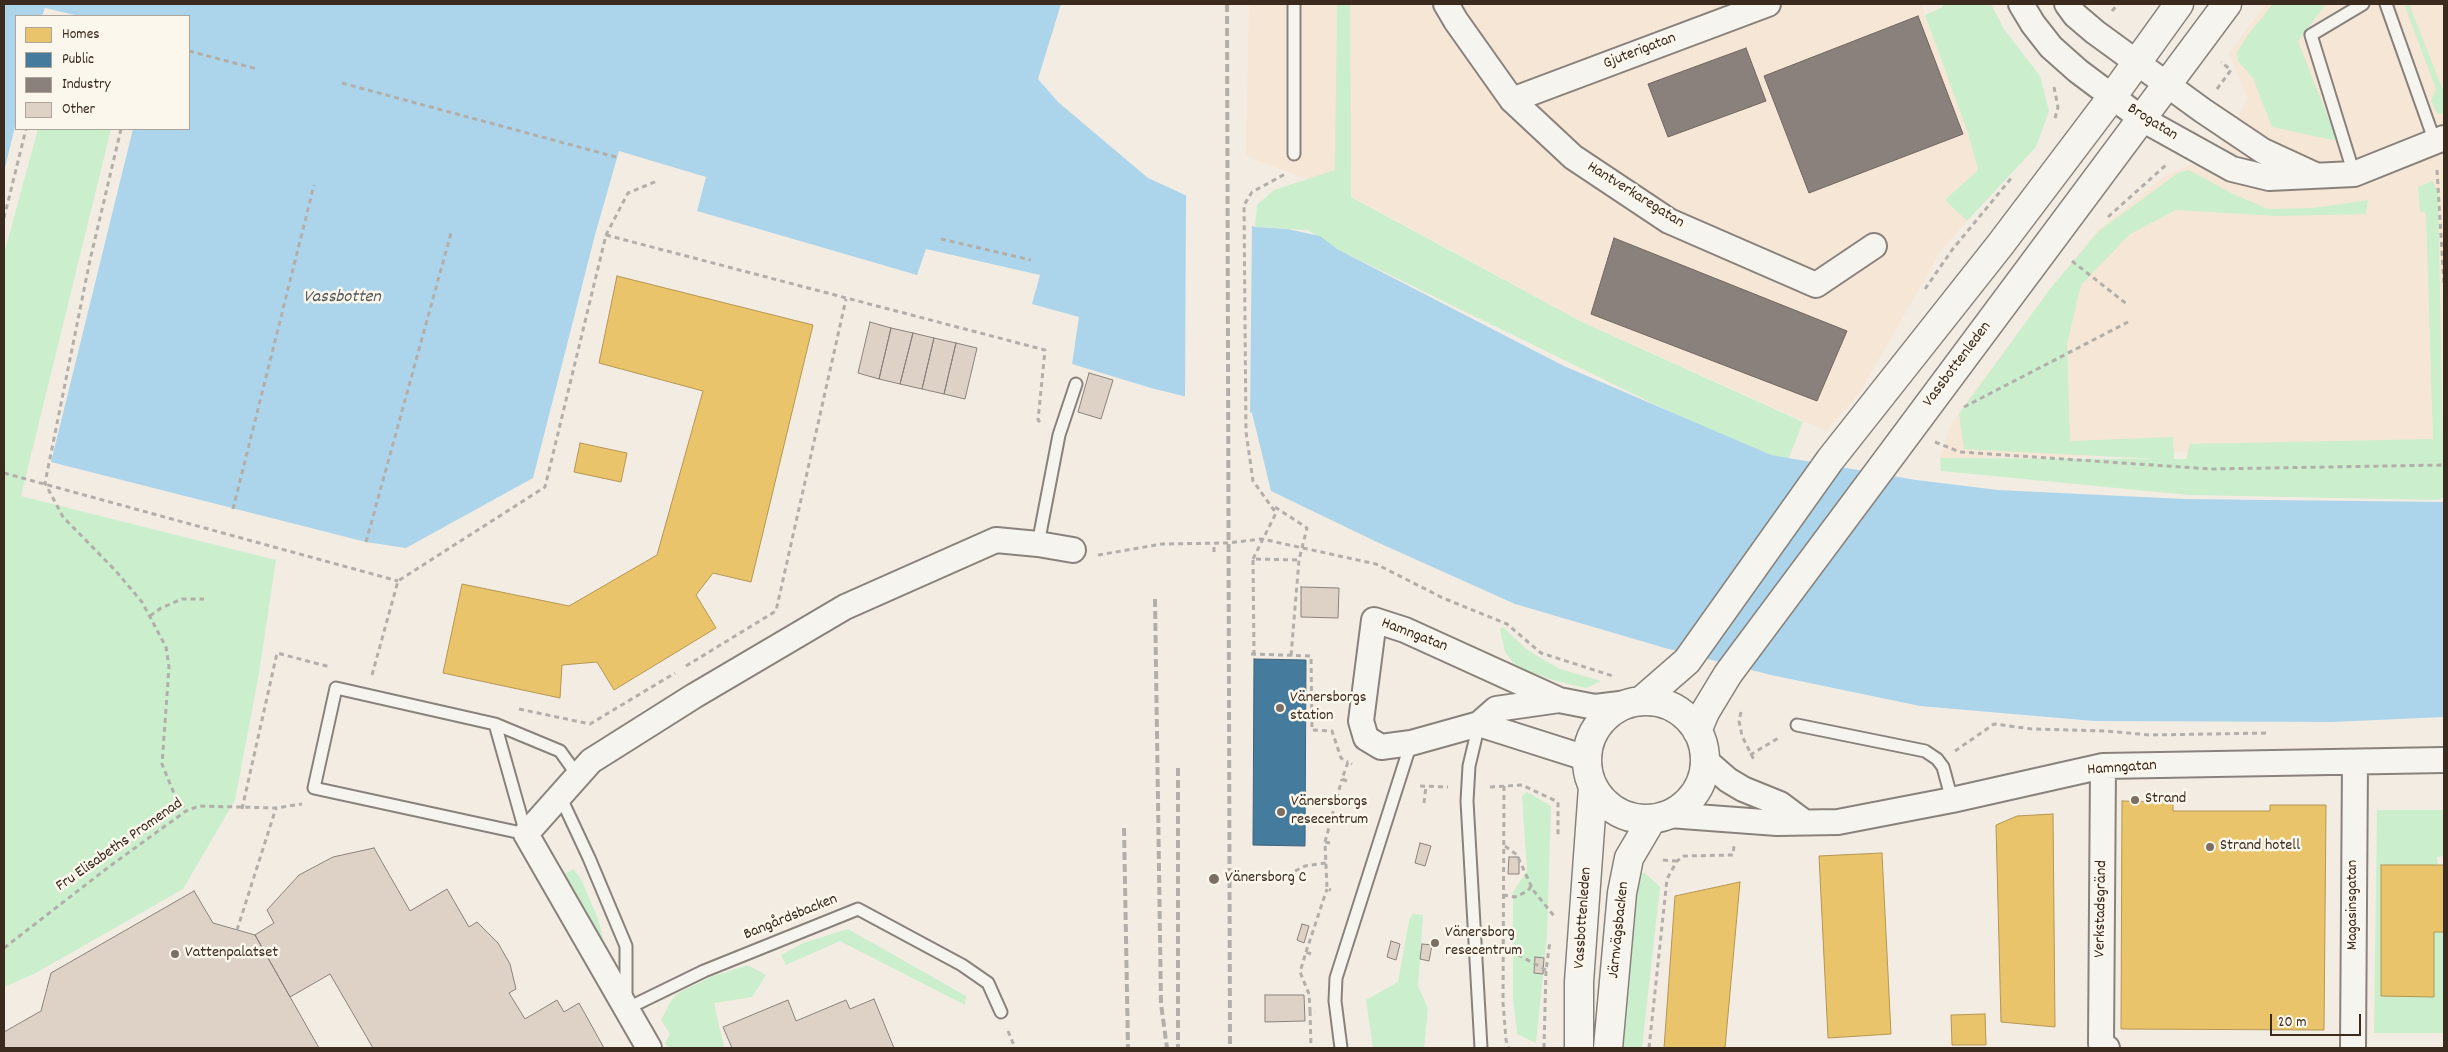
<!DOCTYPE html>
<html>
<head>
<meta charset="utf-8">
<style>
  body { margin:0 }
  #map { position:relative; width:2448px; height:1052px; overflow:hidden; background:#f3ece3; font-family:Dekko,sans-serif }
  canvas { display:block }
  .frame { position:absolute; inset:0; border:5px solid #3b2a1e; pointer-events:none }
  .legend { position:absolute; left:15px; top:15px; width:175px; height:115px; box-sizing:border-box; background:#fbf7ec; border:1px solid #aea59a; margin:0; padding:6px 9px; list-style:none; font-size:15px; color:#3b2a1e }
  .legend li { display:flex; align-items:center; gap:10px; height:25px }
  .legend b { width:25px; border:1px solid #aea59a }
  .scale { position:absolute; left:2270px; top:1014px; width:91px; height:22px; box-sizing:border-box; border:2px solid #3b2a1e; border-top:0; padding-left:6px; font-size:15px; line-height:18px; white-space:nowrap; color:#3b2a1e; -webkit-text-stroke:4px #fbf7ec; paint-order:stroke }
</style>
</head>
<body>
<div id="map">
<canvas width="2448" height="1052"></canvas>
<div class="frame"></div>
<ul class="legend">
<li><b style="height:14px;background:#e9c46a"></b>Homes</li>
<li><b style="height:14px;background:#457b9d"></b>Public</li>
<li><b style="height:14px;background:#8a817c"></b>Industry</li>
<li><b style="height:14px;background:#ded2c7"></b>Other</li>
</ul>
<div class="scale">20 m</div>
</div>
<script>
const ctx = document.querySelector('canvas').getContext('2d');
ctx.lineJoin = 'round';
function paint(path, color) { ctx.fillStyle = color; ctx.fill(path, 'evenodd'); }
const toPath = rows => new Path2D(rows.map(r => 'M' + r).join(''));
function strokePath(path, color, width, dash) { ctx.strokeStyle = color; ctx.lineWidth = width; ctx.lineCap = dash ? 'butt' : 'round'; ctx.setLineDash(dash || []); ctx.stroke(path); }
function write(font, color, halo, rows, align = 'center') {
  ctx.font = font + ' Dekko,sans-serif'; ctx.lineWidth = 5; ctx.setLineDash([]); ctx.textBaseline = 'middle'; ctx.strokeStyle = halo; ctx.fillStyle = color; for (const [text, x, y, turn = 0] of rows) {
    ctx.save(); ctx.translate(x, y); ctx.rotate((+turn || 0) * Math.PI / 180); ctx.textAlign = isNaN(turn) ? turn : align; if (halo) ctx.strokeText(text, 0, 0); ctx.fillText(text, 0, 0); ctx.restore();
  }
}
paint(toPath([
  [1249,4,1921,4,1968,133,1978,170,1945,200,1967,221,1942,249,1860,392,1826,431,1581,321,1351,196,1246,156],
  [2266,4,2444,4,2444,434,2433,439,2085,457,1940,458,1952,422,2050,289,2097,231,2166,175,2190,165,2209,165,2248,99,2229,53]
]), '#f5e6d6');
paint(toPath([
  [1337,4,1350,4,1351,197,1582,322,1803,422,1785,468,1337,249,1308,230,1255,227,1257,205,1274,190,1335,170],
  [1942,4,1991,4,2004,29,2040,76,2049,111,2036,147,1967,221,1945,200,1978,170,1968,133,1925,15,1943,7],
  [2273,4,2326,4,2298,41,2337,141,2272,127,2253,78,2238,61,2237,52,2248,35],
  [2404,4,2409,4,2444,93,2444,114,2438,114,2431,101,2436,89],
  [38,129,111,129,21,496,276,560,259,673,235,800,183,889,34,974,4,987,4,254],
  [2189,170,2231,193,2268,209,2314,208,2368,200,2366,214,2278,216,2176,210,2130,234,2081,285,2067,344,2070,441,2173,437,2174,459,2186,459,2190,444,2433,439,2426,213,2420,211,2418,187,2432,181,2438,191,2444,497,2439,500,2189,495,1941,471,1940,458,2156,459,1964,449,1959,414,2050,289,2099,231,2178,173],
  [1503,627,1525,648,1539,657,1560,669,1601,681,1586,688,1556,681,1526,670,1513,663,1505,652,1500,629],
  [1527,792,1551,806,1547,935,1536,1043,1517,1034,1513,997,1513,892,1527,871,1522,796],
  [2377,810,2444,810,2444,856,2437,857,2438,865,2444,865,2444,1033,2374,1033],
  [573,869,580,877,598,919,604,942,565,874],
  [1636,872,1645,873,1660,887,1642,1048,1623,1048,1625,968],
  [1412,914,1423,915,1418,986,1428,1008,1424,1048,1373,1048,1366,1000,1398,982,1409,921],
  [848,929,966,996,965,1005,840,941,786,965,781,955,803,943],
  [748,965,766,975,752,997,714,1003,724,1047,668,1048,665,1043,670,1034,661,1020,671,1001,678,993,711,977]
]), '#cbeecd');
paint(toPath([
  [4,4,1061,4,1038,79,1058,102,1148,178,1255,227,1287,229,1320,236,1337,249,1564,366,1771,455,1916,480,1998,490,2184,499,2444,502,2444,717,2332,722,2094,721,1920,706,1771,675,1665,648,1515,604,1379,543,1271,491,1252,413,1151,388,1072,364,1079,317,1032,304,1040,275,926,249,917,275,697,211,706,177,619,151,595,235,533,478,406,548,366,542,51,462,133,129,189,129,189,16,79,16,45,8,42,16,16,16,16,122,4,172]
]), '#acd5eb');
paint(toPath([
  [1186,193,1252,223,1250,416,1185,399]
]), '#f3ece3');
const homes = toPath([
  [617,276,813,325,751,582,713,573,696,595,716,628,614,690,597,662,562,665,560,698,443,673,462,584,569,606,657,555,703,391,599,363,617,276],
  [580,443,627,453,621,482,574,472,580,443],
  [2122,801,2173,802,2173,811,2270,811,2270,805,2326,805,2324,1030,2121,1029,2122,801],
  [2053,814,2055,1027,2001,1022,1996,825,2017,816,2053,814],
  [1882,853,1891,1034,1828,1038,1819,856,1882,853],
  [2381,865,2444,865,2444,932,2434,932,2434,997,2381,996,2381,865],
  [1740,882,1725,1048,1664,1048,1675,896,1740,882],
  [1985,1014,1986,1045,1952,1045,1951,1015,1985,1014]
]);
paint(homes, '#e9c46a');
strokePath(homes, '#b59653', 1);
const public = toPath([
  [1254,659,1306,660,1305,846,1253,845,1254,659]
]);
paint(public, '#457b9d');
strokePath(public, '#426377', 1);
const industry = toPath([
  [1918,16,1963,134,1809,193,1764,76,1918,16],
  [1746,48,1766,101,1668,137,1648,84,1746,48],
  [1614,238,1847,331,1817,401,1591,314,1614,238]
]);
paint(industry, '#8a817c');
strokePath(industry, '#726760', 1);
const building = toPath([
  [870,322,891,328,879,379,858,373,870,322],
  [891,328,913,333,900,384,879,379,891,328],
  [913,333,934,338,922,389,900,384,913,333],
  [934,338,956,343,944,394,922,389,934,338],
  [956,343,977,348,965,399,944,394,956,343],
  [1089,373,1113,380,1101,419,1078,412,1089,373],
  [1301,587,1339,588,1338,618,1301,617,1301,587],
  [1420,843,1431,846,1425,866,1415,863,1420,843],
  [374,848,410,911,447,889,469,927,477,922,498,943,510,964,516,989,509,993,525,1019,557,1000,564,1012,579,1003,604,1048,373,1048,330,974,290,997,255,935,274,923,267,910,299,875,333,857,374,848],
  [1509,857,1519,857,1519,874,1508,874,1509,857],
  [194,891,213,923,255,935,319,1048,4,1048,4,1032,41,1011,51,973,194,891],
  [1302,924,1309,926,1304,943,1297,940,1302,924],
  [1391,941,1400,944,1396,960,1387,957,1391,941],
  [1422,944,1432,945,1429,961,1420,959,1422,944],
  [1535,957,1544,958,1543,974,1534,973,1535,957],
  [1265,995,1304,995,1305,1021,1265,1022,1265,995],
  [874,999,894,1048,732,1048,723,1027,788,1000,796,1021,846,1000,850,1009,874,999]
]);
paint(building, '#ded2c7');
strokePath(building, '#89827c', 1);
const lane = toPath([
  [2386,4,2435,142],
  [1294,154,1294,4],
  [2354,174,2311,35,2363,4],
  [1038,544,1059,435,1076,384],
  [495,724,526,834,314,788,336,688,495,724,560,751,578,776],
  [1479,724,1469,766,1467,801,1481,1048],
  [1797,725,1925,751,1937,759,1943,767,1952,800],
  [560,796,589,858,626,946,626,1009,704,971,858,909,962,965,988,983,1001,1012],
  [1341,1048,1335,1001,1336,978,1411,743]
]);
const street = toPath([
  [1446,4,1456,21,1512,100,1573,157,1669,221,1816,285,1874,246],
  [2021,4,2033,24,2051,47,2078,71,2142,119,2232,169,2269,178,2354,174,2444,138],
  [2067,4,2075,15,2095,32,2202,110,2263,151,2315,175],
  [1512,100,1768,4],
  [1559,700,1405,630,1374,620,1361,721,1366,738,1381,747,1411,743,1479,724,1496,709,1559,700,1595,707,1628,703],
  [1479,724,1586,758],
  [1705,760,1728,780,1743,789,1780,804,1804,822],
  [2103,766,2101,1044,2107,1048],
  [1669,815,1777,823,1838,822,1952,800,2103,766,2444,760],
  [649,1048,526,834,591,761,694,696,845,607,996,540,1038,544,1073,550],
  [2353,1048,2355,762]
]);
const secondary = toPath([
  '1587 760a59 59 0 1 1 118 0a59 59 0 1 1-118 0Z',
  [1641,701,1687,661,1830,460,2000,245,2112,97,2179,4],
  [1697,731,1705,712,1728,674,2227,4],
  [1579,1048,1579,982,1593,787],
  [1608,1048,1622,893,1629,858,1652,819]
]);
strokePath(lane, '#89827c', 15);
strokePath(street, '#89827c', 28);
strokePath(secondary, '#89827c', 31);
strokePath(toPath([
  [2112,11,2118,4],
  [189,51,257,69],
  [342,83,616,157],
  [2054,87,2058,107,2054,122],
  [2217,89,2231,70,2221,62],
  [121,129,90,260,45,483,63,517,115,570,142,602,166,647,169,667,162,764,173,791,186,811],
  [2437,170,2444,284],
  [2108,217,2166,165],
  [4,218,26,129],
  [606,235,1045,350,1038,420,1040,422],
  [941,239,1031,260],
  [2072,261,2128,305],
  [1925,289,1952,250,2013,176],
  [1964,407,2128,322],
  [1935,442,1960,452,2211,469,2444,465],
  [4,473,398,581],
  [1275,507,1307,528,1299,560,1291,656],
  [233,509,314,185],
  [366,542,451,233],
  [1214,552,1214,543],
  [1098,555,1162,544,1227,543,1262,539,1376,564,1443,598,1507,624,1541,653,1613,676],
  [1253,559,1276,513,1253,481,1246,432,1244,205,1252,192,1287,173],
  [150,616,161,608,182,599,204,599],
  [1251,654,1311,656,1312,730,1332,731,1341,758,1348,762],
  [1254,655,1253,559,1299,560],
  [686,666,776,611,846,299],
  [372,675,398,581,545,487,606,235,628,193,657,181],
  [519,709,590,724,675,673],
  [1741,712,1739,721,1742,736,1755,762],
  [1955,751,1994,724,2032,729,2105,731,2150,735,2270,733],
  [1750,755,1780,737],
  [1347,781,1342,779,1348,762,1352,764],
  [1420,786,1448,787],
  [1504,786,1503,1002,1506,1040,1509,1048],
  [1490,787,1522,785,1558,802,1558,836],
  [1424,803,1426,786],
  [242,809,277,653,330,667],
  [1325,842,1342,779],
  [1330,843,1325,842,1327,889,1331,890],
  [1505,846,1517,855,1533,890,1554,916],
  [1663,860,1676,861],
  [1251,874,1287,875,1305,866,1326,863],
  [1503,895,1515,897,1528,891,1531,886],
  [237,930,276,808],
  [1502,946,1546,970],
  [4,948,110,866,186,811,199,806,276,808,302,804],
  [1306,952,1327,889],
  [1311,954,1306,952,1300,972,1309,994,1310,1011,1315,1012],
  [1310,1011,1311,1048],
  [1008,1031,1015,1048],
  [1544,1048,1546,970,1550,941],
  [1649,1048,1667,879,1677,861,1684,856,1733,855,1734,846]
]), '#b2afaa', 3, [5, 4]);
strokePath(lane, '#f6f4ef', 11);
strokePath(street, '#f6f4ef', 24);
strokePath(secondary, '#f6f4ef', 28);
strokePath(toPath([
  [1227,4,1230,1048],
  [1155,599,1161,1004,1167,1048],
  [1178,768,1178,1048],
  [1124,828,1128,1048]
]), '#b2afaa', 4, [8, 4]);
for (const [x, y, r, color] of [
  [1280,708,5,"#7b6e63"],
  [2135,800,5,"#7b6e63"],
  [1281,812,5,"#7b6e63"],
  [2210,847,5,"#7b6e63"],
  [1214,879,6,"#7b6e63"],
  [1435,943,5,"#7b6e63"],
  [175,954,5,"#7b6e63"]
]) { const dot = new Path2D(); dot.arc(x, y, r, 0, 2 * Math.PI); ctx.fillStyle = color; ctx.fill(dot); strokePath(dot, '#fbf7ec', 2); }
write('16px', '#3b2a1e', '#fbf7ec', [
  ["Gjuterigatan",1640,52,-21],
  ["Brogatan",2152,123,32],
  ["Hantverkaregatan",1635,196,32],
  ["Vassbottenleden",1958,365,-53],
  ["Hamngatan",1414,636,21],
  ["Hamngatan",2122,769,-4],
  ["Fru Elisabeths Promenad",120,846,-35],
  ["Magasinsgatan",2354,905,-90],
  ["Verkstadsgränd",2102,909,-89],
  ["Bangårdsbacken",791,918,-22],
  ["Vassbottenleden",1584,918,-86],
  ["Järnvägsbacken",1620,930,-84]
]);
write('16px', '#3b2a1e', '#fbf7ec', [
  ["Vänersborgs",1290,699],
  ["station",1290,717],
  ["Strand",2145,800],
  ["Vänersborgs",1291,803],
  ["resecentrum",1291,821],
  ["Strand hotell",2220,847],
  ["Vänersborg C",1225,879],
  ["Vänersborg",1445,934],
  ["resecentrum",1445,952],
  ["Vattenpalatset",185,954]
], 'left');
write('italic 18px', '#545a5c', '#fbf7ec', [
  ["Vassbotten",342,299]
]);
</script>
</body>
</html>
